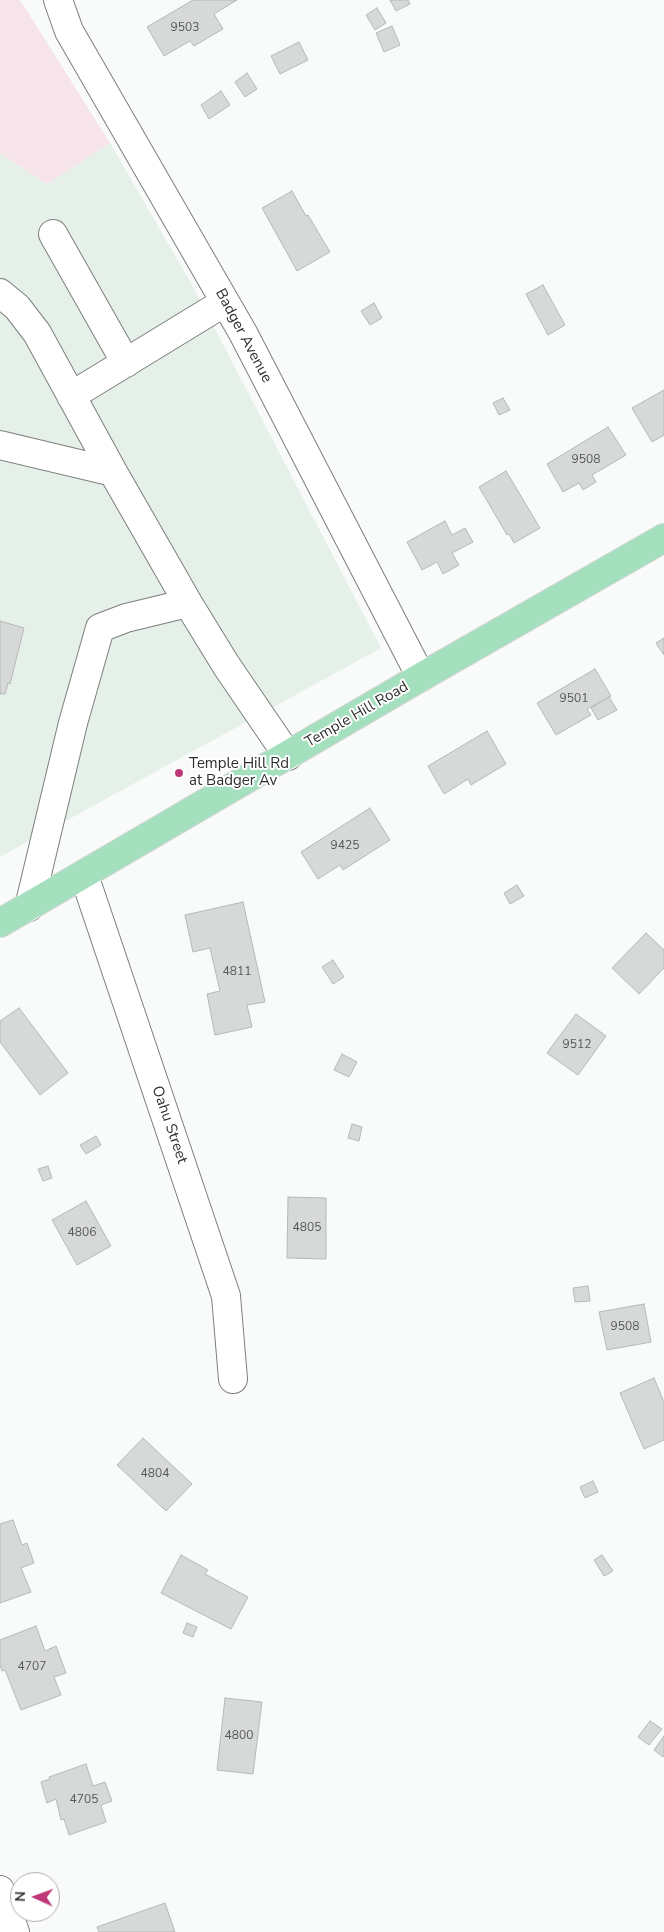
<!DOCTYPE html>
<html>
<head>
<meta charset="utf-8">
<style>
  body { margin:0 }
  #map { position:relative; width:664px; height:1932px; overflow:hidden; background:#f8fbf9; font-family:"Nunito Sans",sans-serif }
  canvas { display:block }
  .north { position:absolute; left:10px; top:1872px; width:50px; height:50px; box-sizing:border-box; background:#fff; border:1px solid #ababab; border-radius:50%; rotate:272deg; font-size:14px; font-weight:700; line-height:20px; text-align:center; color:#2d2e2e }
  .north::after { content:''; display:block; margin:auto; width:18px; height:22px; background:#be3878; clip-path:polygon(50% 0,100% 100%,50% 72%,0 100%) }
</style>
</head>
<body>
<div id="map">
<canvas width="664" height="1932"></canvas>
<div class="north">N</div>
</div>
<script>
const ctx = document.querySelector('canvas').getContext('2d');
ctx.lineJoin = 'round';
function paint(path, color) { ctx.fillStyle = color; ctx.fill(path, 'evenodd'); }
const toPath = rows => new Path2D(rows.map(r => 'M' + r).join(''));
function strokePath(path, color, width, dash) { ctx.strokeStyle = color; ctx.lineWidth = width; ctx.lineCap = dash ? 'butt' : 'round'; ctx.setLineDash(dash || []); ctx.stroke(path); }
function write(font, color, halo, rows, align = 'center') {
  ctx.font = font + ' "Nunito Sans",sans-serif'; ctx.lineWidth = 4; ctx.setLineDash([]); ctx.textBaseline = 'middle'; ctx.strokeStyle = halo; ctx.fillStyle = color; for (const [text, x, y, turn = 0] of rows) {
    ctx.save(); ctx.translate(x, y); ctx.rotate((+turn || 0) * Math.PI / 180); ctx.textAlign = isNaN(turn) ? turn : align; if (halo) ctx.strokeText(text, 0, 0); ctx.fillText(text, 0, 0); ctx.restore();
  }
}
paint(toPath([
  [110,143,191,283,381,648,0,857,0,153,47,184]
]), '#e5f0e9');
paint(toPath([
  [0,0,20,0,110,143,47,184,0,153]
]), '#f6e4ea');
const building = toPath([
  [193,0,237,0,214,14,223,29,194,46,190,41,164,56,147,27,193,0],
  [390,0,408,0,410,4,396,11,390,0],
  [377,8,386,23,375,30,366,15,377,8],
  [392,26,400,45,384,52,376,33,392,26],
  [299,42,308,60,280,74,271,56,299,42],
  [247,73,257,89,245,97,235,82,247,73],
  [221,91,230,105,209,119,201,105,221,91],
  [292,191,306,216,308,215,330,252,297,271,262,208,292,191],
  [543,285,565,325,548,335,526,294,543,285],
  [374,303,382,318,370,325,361,311,374,303],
  [664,390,664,435,652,442,632,408,664,390],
  [503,398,510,410,499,415,493,403,503,398],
  [608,427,626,455,592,475,596,482,583,490,579,483,563,492,547,464,608,427],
  [506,471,540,528,514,543,509,534,507,535,479,487,506,471],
  [445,521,452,535,465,528,473,542,452,553,459,565,443,574,437,562,422,570,407,542,445,521],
  [0,621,24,628,10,684,8,683,5,694,0,693,0,695,0,621],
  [664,638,664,655,656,643,664,638],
  [595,669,611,696,587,709,591,715,556,735,537,703,595,669],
  [609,697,617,710,598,720,591,708,609,697],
  [487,731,506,764,471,785,468,779,444,794,428,766,487,731],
  [370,808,390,840,343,870,340,865,318,879,301,852,370,808],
  [517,885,524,896,510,904,504,893,517,885],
  [243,902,265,1002,247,1005,252,1027,215,1035,207,994,220,991,210,948,193,952,185,915,243,902],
  [646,933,664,950,664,968,639,994,612,968,646,933],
  [333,960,344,977,333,984,322,967,333,960],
  [19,1008,68,1073,40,1095,0,1042,0,1021,19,1008],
  [576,1014,606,1036,578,1075,547,1053,576,1014],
  [342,1054,357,1062,349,1077,334,1070,342,1054],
  [352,1124,362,1127,359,1141,348,1138,352,1124],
  [96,1136,101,1145,86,1154,80,1145,96,1136],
  [48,1166,52,1178,43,1181,38,1169,48,1166],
  [288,1197,326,1198,326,1259,287,1258,288,1197],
  [86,1201,111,1246,77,1265,52,1220,86,1201],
  [588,1286,590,1301,575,1302,573,1288,588,1286],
  [644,1304,651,1342,607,1350,599,1312,644,1304],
  [654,1378,664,1402,664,1440,644,1449,620,1393,654,1378],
  [143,1438,192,1484,166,1511,117,1465,143,1438],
  [593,1481,598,1492,585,1498,580,1487,593,1481],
  [13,1520,22,1545,27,1543,34,1563,21,1568,31,1592,0,1603,0,1524,13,1520],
  [181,1555,208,1570,205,1574,248,1597,231,1629,161,1593,181,1555],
  [602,1555,613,1571,604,1576,594,1560,602,1555],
  [187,1623,197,1627,193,1637,183,1633,187,1623],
  [36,1626,45,1651,56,1646,66,1673,54,1677,61,1695,21,1710,5,1670,2,1671,0,1665,0,1640,36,1626],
  [225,1698,262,1702,253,1774,217,1770,225,1698],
  [650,1721,662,1729,649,1745,638,1737,650,1721],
  [664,1736,664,1756,663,1757,654,1750,664,1736],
  [86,1764,93,1786,105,1782,112,1801,101,1805,106,1822,69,1835,64,1819,61,1820,56,1799,47,1803,41,1782,50,1779,49,1777,86,1764],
  [165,1903,175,1932,99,1932,97,1927,165,1903]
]);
paint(building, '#d6d9d7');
strokePath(building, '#b6b9b7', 1);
const minor = toPath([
  [58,0,69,31,243,333,421,677],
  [53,234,126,363],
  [0,293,17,307,37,333,113,472,188,603,226,665,288,756],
  [71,396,225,302],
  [0,445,113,472],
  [84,875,226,1296,233,1379],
  [29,907,73,723,100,628,126,618,188,603],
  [0,1890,15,1932]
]);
const major = toPath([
  [0,923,421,677,664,538]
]);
strokePath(minor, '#7c7f7d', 30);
strokePath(major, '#d5d5d5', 30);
strokePath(minor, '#fff', 28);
strokePath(major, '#a4e0be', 28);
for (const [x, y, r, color] of [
  [179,773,5,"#be3878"]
]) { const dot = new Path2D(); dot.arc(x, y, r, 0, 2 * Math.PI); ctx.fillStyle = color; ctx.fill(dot); strokePath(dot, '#fff', 2); }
write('12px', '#575958', null, [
  ["9503",185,28],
  ["9508",586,460],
  ["9501",574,699],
  ["9425",345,846],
  ["4811",237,972],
  ["9512",577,1045],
  ["4805",307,1228],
  ["4806",82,1233],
  ["9508",625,1327],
  ["4804",155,1474],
  ["4707",32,1667],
  ["4800",239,1736],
  ["4705",84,1800]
]);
write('15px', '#2d2e2e', '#fff', [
  ["Badger Avenue",243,336,62],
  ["Temple Hill Road",357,715,-30],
  ["Oahu Street",169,1125,71]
]);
write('15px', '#2d2e2e', '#fff', [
  ["Temple Hill Rd",189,764],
  ["at Badger Av",189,781]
], 'left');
</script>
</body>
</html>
